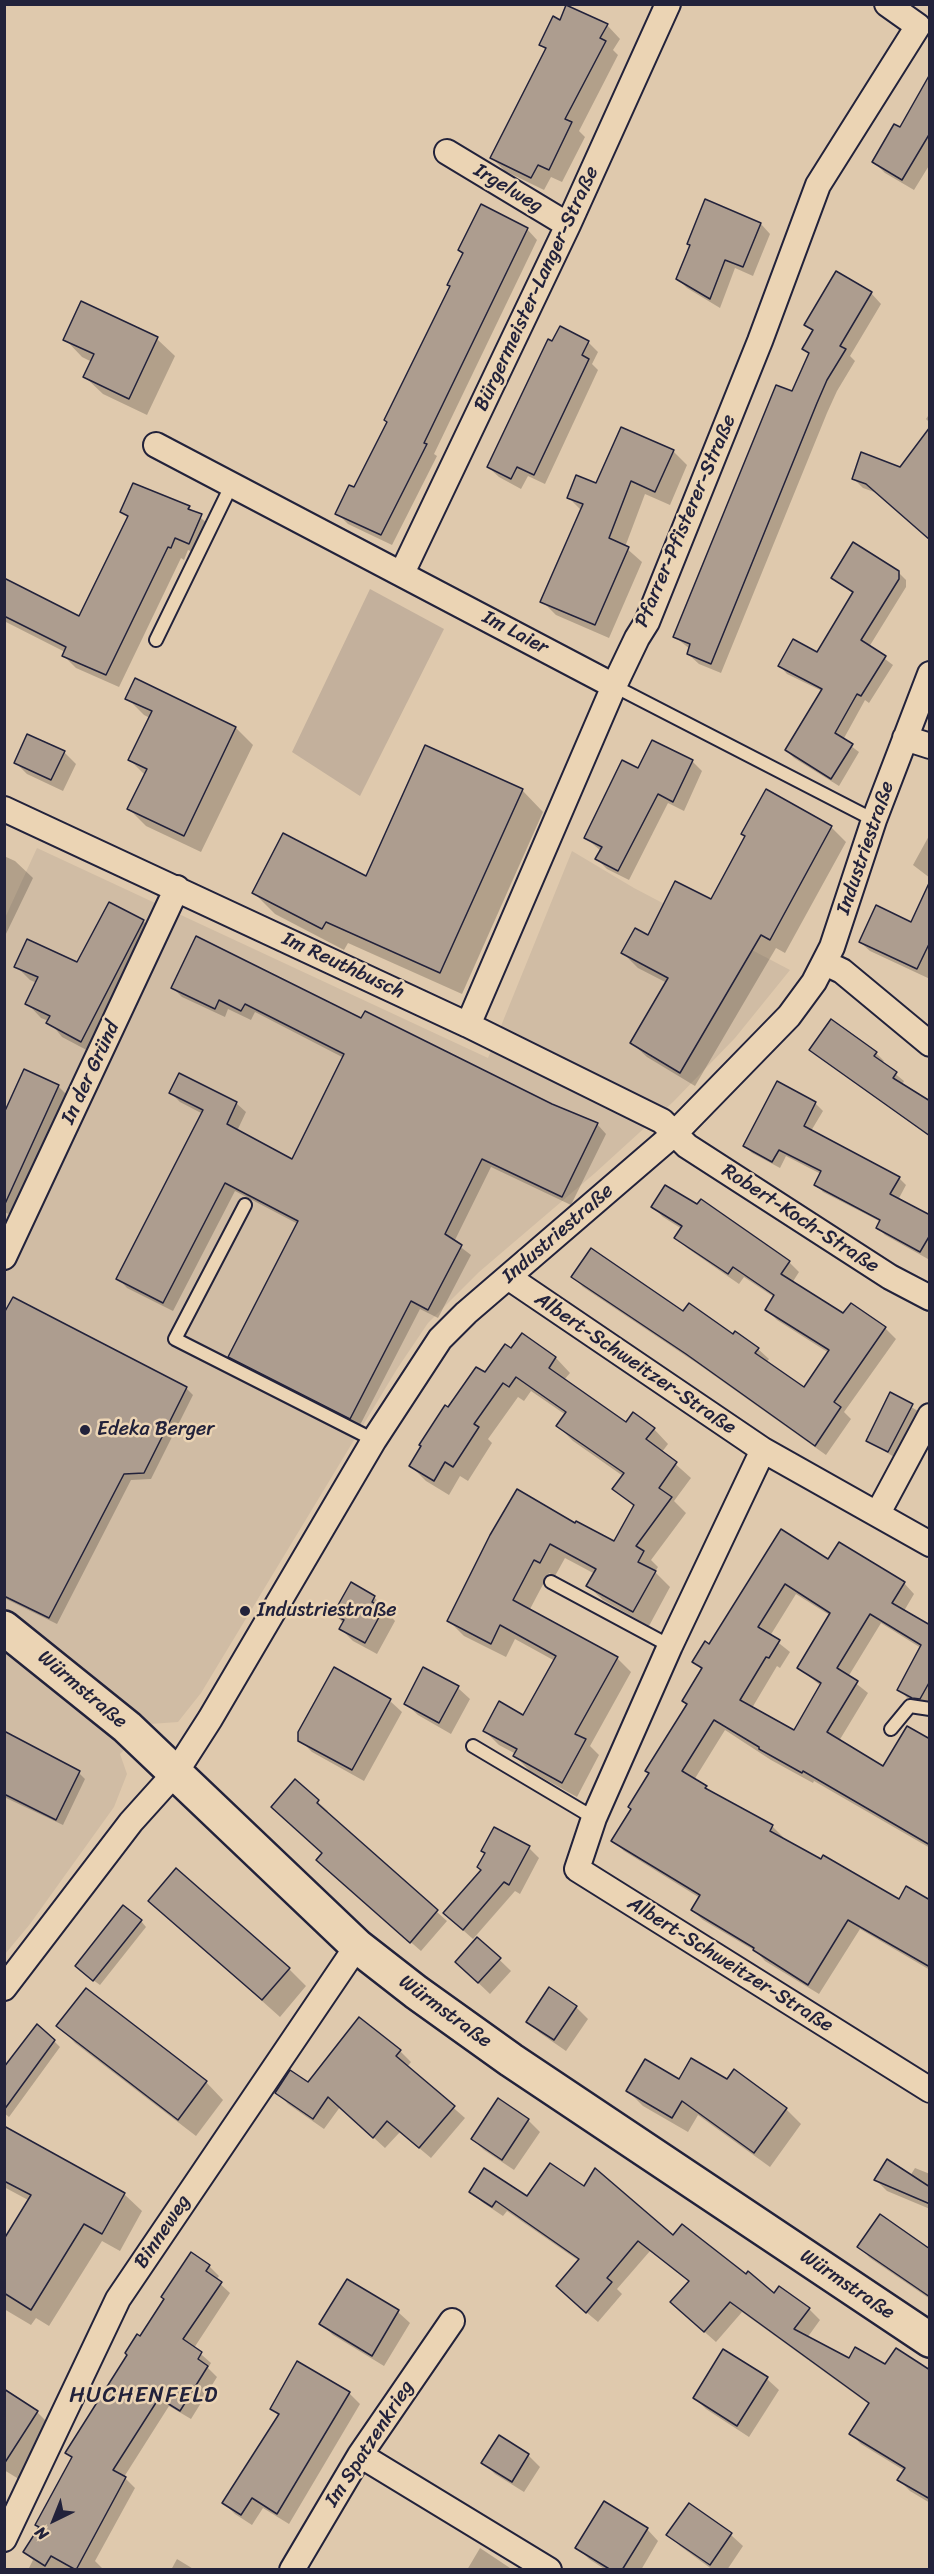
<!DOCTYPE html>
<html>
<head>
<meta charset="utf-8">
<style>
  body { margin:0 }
  #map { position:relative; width:934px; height:2574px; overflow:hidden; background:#dfc9ad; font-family:Sriracha,sans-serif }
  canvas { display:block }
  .frame { position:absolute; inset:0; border:6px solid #22223b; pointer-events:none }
  .north { position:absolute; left:24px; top:2490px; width:60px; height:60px; -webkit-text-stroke:4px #ebd4b4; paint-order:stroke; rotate:223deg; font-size:16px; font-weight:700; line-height:24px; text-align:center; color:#22223b }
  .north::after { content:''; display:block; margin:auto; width:21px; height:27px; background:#22223b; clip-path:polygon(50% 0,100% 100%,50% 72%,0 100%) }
</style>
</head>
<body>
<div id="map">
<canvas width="934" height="2574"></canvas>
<div class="frame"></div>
<div class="north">N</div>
</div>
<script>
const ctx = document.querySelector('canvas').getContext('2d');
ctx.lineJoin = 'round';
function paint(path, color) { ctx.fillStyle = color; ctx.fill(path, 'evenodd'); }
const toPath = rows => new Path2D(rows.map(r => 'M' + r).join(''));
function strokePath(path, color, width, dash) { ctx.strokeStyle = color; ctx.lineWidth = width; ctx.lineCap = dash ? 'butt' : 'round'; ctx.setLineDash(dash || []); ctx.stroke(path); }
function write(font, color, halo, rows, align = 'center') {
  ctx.font = font + ' Sriracha,sans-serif'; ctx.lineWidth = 5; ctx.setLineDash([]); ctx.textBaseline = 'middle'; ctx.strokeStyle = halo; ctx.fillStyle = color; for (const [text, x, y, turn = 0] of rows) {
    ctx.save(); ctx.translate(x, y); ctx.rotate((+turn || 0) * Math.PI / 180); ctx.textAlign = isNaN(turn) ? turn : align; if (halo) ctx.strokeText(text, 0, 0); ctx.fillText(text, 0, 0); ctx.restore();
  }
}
paint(toPath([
  [37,848,488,1058,572,851,634,888,790,970,735,1038,673,1102,595,1173,479,1272,428,1323,397,1369,201,1693,178,1722,150,1724,120,1754,127,1774,114,1807,30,1924,5,1954,4,920]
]), '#d0bca4');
paint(toPath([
  [370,589,444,629,360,796,292,752]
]), '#c3b09c');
paint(toPath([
  [561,22,607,25,620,39,613,50,618,55,579,131,585,137,562,182,551,177,544,190,505,171,492,158,547,51,541,45],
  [930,77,930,164,914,190,885,173,874,162,901,129],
  [761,224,770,234,753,276,735,268,720,308,687,288,677,278,691,246,688,244],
  [527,229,537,240,434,454,437,456,392,545,348,524,337,513,355,489,388,422],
  [871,293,881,304,850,356,855,361,837,391,827,413,721,673,699,664,688,654,690,649,675,637,810,354,804,349,814,332,806,325],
  [65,339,157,339,175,356,147,415,103,394,85,377,92,362,82,357],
  [588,342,598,352,592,364,598,370,545,484,528,476,521,489,499,477,488,467],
  [930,413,930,423,926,419],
  [673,451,687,465,670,505,645,494,625,547,642,562,609,638,556,615,542,601,582,511,569,498],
  [901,468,930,539,877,493,863,488,854,479],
  [189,508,214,529,202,556,188,550,184,560,181,558,119,687,76,668,64,656,65,652,4,621,4,579,80,618,129,519,122,512],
  [898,572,906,580,906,587,869,647,893,665,869,703,865,700,843,740,859,752,839,786,794,758,786,750,822,691,787,674,780,666,818,654,854,594,832,578],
  [135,680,236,728,253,745,201,852,146,826,129,809,145,775,130,760,150,718,144,715,127,698],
  [64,752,76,764,63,791,27,774,15,762],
  [692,761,702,771,684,811,668,803,629,880,607,869,597,859,601,851,586,838,639,770],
  [522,790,543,812,462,994,348,943,344,950,275,914,254,893,367,878],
  [831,827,846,842,785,953,776,948,695,1086,647,1057,632,1043,667,983,638,968,623,953,712,901,746,837,742,834],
  [930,834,930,878,913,865],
  [4,856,15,861,33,878,4,938],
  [930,884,930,979,870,951,860,942,911,924],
  [143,921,157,935,96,1055,62,1037,49,1021,41,1018,27,1003,37,983,30,980,16,966,78,964],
  [173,988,362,1020,597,1124,606,1134,571,1205,491,1167,454,1242,471,1255,438,1318,420,1309,359,1427,239,1366,230,1356,298,1224,235,1191,173,1311,127,1288,118,1278,203,1114,180,1102,171,1093,236,1103,246,1112,237,1131,293,1161,344,1058,255,1012,251,1020,228,1009,225,1017,182,997],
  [811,1050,876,1053,884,1061,882,1063,904,1081,902,1085,930,1103,930,1137],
  [58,1086,70,1098,16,1217,4,1212,4,1117],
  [815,1103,823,1111,811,1131,899,1178,906,1185,898,1200,930,1219,928,1259,885,1235,878,1228,881,1222,823,1192,816,1184,821,1174,786,1156,780,1168,752,1153,745,1146],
  [653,1207,789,1262,799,1272,792,1283,844,1315,851,1305,885,1328,896,1339,844,1412,851,1419,826,1455,698,1364,583,1287,573,1277,683,1314,734,1336,758,1349,769,1359,766,1363,804,1389,829,1353,777,1320,767,1310,774,1297,744,1277,739,1284,687,1248,676,1237,682,1229,663,1217],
  [4,1316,186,1388,193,1395,151,1479,131,1480,57,1624,4,1598],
  [522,1335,556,1358,570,1373,564,1380,626,1424,654,1429,668,1444,662,1452,691,1478,674,1501,686,1513,651,1560,658,1567,655,1572,670,1587,649,1626,603,1600,588,1586,595,1574,565,1558,555,1576,549,1573,529,1611,617,1658,631,1672,590,1746,599,1755,577,1797,530,1771,515,1756,516,1754,499,1745,485,1731,524,1717,555,1661,515,1639,506,1657,464,1636,449,1621,492,1536,576,1525,615,1543,634,1507,614,1488,623,1476,573,1441,558,1426,566,1415,531,1391,524,1401,518,1397,488,1439,492,1443,468,1481,460,1476,449,1495,426,1481,411,1466,448,1409,512,1351],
  [891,1395,918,1411,894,1457,867,1440],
  [782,1531,829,1561,904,1583,914,1594,904,1611,930,1627,930,1709,909,1700,899,1689,921,1648,881,1623,848,1677,868,1693,839,1741,883,1768,930,1741,930,1848,814,1781,813,1783,771,1760,725,1730,694,1780,711,1793,772,1826,783,1837,782,1839,930,1919,930,1970,860,1929,819,1994,765,1961,757,1952,703,1920,692,1910,700,1898,624,1851,613,1840,633,1809,688,1705,702,1670,694,1662,709,1646],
  [796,1594,831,1616,799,1668,821,1686,795,1732,752,1708,777,1666,780,1668,790,1652,770,1636],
  [374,1597,395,1621,377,1654,353,1641,341,1629,344,1624,335,1614],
  [458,1688,470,1699,451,1734,418,1715,406,1704],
  [390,1701,402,1712,364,1781,312,1752,300,1740],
  [4,1733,79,1773,85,1779,63,1825,4,1797],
  [295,1782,328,1811,326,1813,447,1921,421,1951,328,1870],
  [495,1829,529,1848,539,1858,520,1894,515,1891,473,1939,455,1923,482,1871],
  [150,1901,289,1969,306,1986,280,2017],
  [141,1921,146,1927,100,1985,82,1972],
  [478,1939,511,1971,490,1994,469,1974],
  [576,2007,588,2019,566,2051,540,2033,528,2022],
  [58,2025,206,2082,223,2100,196,2136,75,2043],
  [54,2041,60,2047,9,2117,4,2113,4,2069],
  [400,2051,411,2062,407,2067,465,2118,431,2158,400,2132,385,2148,340,2107,324,2129,288,2104,277,2092,309,2084],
  [679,2081,728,2081,786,2109,801,2124,770,2167,698,2115,688,2132,643,2106,628,2091],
  [528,2120,540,2132,514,2170,484,2150,472,2139],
  [4,2127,124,2194,142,2211,120,2251,102,2241,49,2326,36,2318,31,2325,4,2309,4,2242,30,2201,4,2187],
  [915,2168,930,2174,930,2209,887,2191,876,2180,910,2176],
  [584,2189,746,2276,774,2295,809,2309,820,2320,807,2338,849,2360,930,2374,930,2503,910,2491,899,2480,905,2471,861,2444,850,2433,870,2405,742,2312,716,2342,683,2313,690,2282,650,2251,617,2289,622,2294,598,2322,568,2297,579,2261,507,2211,503,2216,482,2202,471,2191,527,2198],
  [859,2247,930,2250,930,2299,870,2258],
  [191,2254,209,2266,219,2276,216,2280,230,2293,194,2348,211,2363,208,2368,217,2377,191,2419,169,2406,124,2477,135,2488,95,2561,104,2570,28,2570,33,2560,25,2552,40,2528,73,2459,67,2453],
  [348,2281,398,2312,410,2323,384,2366,333,2335,321,2324],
  [767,2379,779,2390,749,2437,706,2409,695,2398],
  [4,2391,37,2412,55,2430,22,2481,4,2470],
  [349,2393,360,2404,289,2524,263,2508,252,2525,235,2514,224,2503,279,2416,271,2409],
  [500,2437,528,2455,540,2467,524,2492,495,2474,483,2462],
  [690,2505,731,2535,743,2546,727,2570,713,2570,680,2546,668,2535],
  [647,2529,658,2541,641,2570,606,2570,589,2559,577,2547],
  [480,2548,513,2570,467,2570],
  [177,2559,195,2570,171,2570]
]), '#0003');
const building = toPath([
  [566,5,608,24,600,38,606,41,565,119,572,122,549,170,538,165,531,178,490,158,546,48,539,45,553,16,560,20,566,5],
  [930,74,930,133,902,180,872,162,894,124,900,127,930,74],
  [705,199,761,223,743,267,725,260,710,299,676,279,690,245,687,244,705,199],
  [481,204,528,228,424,443,427,444,381,535,335,514,349,485,354,487,387,422,384,420,450,286,447,285,463,253,458,250,481,204],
  [836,271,872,292,840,346,846,349,827,380,817,403,711,664,687,654,690,644,673,637,776,385,792,391,809,353,802,349,813,330,804,325,836,271],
  [81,301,158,337,129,399,83,377,94,354,63,340,81,301],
  [560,326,589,341,582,355,589,359,534,475,517,467,511,479,487,467,548,339,552,341,560,326],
  [621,427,674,450,655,492,631,481,609,538,629,547,595,625,540,602,583,504,567,498,576,475,596,483,621,427],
  [930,427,930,540,866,484,852,479,861,452,900,467,930,427],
  [133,483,190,506,188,509,202,514,189,544,175,538,171,548,168,547,106,675,62,656,66,647,4,616,4,578,79,616,128,516,120,512,133,483],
  [853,542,899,571,899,579,861,640,886,656,861,696,857,694,835,733,853,744,831,779,785,750,822,689,778,666,793,639,817,652,853,592,831,578,853,542],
  [135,678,236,727,184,836,127,809,147,769,128,760,152,711,125,699,135,678],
  [27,734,65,751,51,780,14,763,27,734],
  [652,740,693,760,673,802,658,794,618,871,595,859,602,847,584,838,622,760,638,768,652,740],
  [425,745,523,789,440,973,326,922,322,929,252,893,283,833,366,876,425,745],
  [766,789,832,826,770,940,761,935,680,1073,630,1043,668,978,621,953,635,928,648,935,675,881,711,899,745,836,741,834,766,789],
  [930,881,930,942,917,969,859,942,876,905,911,922,930,881],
  [109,902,144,920,81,1042,46,1023,50,1016,25,1004,38,977,14,967,27,939,77,962,109,902],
  [196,936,361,1018,365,1011,552,1104,598,1123,562,1197,482,1159,445,1234,462,1245,428,1310,411,1301,350,1419,228,1357,298,1221,225,1183,163,1303,116,1279,203,1110,169,1093,179,1073,237,1102,227,1124,292,1159,344,1054,245,1004,241,1011,219,1000,215,1009,171,988,196,936],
  [831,1019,877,1052,874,1056,897,1072,893,1078,930,1101,930,1136,809,1050,831,1019],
  [24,1069,59,1085,4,1206,4,1113,24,1069],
  [777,1081,816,1102,804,1126,900,1177,890,1194,930,1215,930,1235,920,1252,876,1228,880,1220,814,1185,821,1171,779,1150,772,1162,743,1146,777,1081],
  [665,1185,697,1204,701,1199,790,1261,781,1274,843,1313,851,1303,886,1327,834,1402,841,1407,815,1446,686,1354,571,1277,591,1248,683,1311,689,1303,733,1334,735,1331,759,1348,755,1353,804,1387,829,1350,765,1310,774,1295,733,1267,728,1274,674,1238,682,1226,651,1207,665,1185],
  [13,1297,187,1387,144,1473,124,1474,49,1618,4,1596,4,1313,13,1297],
  [522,1333,556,1357,549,1368,626,1422,633,1412,655,1428,646,1439,677,1462,659,1488,672,1497,636,1546,644,1551,638,1562,656,1571,633,1612,586,1586,596,1569,550,1544,540,1563,534,1560,513,1600,618,1657,575,1734,586,1739,562,1783,513,1756,517,1749,483,1731,499,1701,523,1715,556,1656,500,1625,491,1644,447,1621,490,1535,517,1489,575,1523,576,1521,614,1541,634,1505,612,1489,624,1473,556,1426,566,1412,516,1377,509,1387,503,1383,474,1424,479,1427,453,1467,445,1462,434,1481,409,1466,421,1446,419,1445,445,1405,448,1407,476,1367,485,1372,505,1344,511,1348,522,1333],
  [890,1392,913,1404,888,1452,866,1441,890,1392],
  [781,1529,828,1559,839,1542,905,1582,892,1603,930,1625,930,1681,920,1699,912,1698,897,1690,921,1645,870,1614,837,1668,858,1681,827,1732,883,1766,907,1726,930,1739,930,1845,803,1771,802,1773,759,1749,759,1747,714,1720,682,1771,707,1786,705,1788,773,1825,770,1831,821,1859,823,1855,899,1899,906,1886,930,1900,930,1967,848,1920,808,1985,753,1950,754,1948,691,1910,700,1895,611,1841,631,1809,628,1807,649,1773,645,1771,687,1704,682,1701,702,1668,692,1662,705,1641,709,1644,781,1529],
  [785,1584,830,1613,797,1668,821,1683,794,1730,740,1700,766,1657,769,1658,780,1640,758,1627,785,1584],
  [351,1582,375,1596,372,1602,384,1608,365,1643,339,1629,344,1620,333,1614,351,1582],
  [334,1667,391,1699,352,1770,298,1741,298,1732,334,1667],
  [423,1667,459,1686,439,1723,404,1704,423,1667],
  [4,1731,80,1771,56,1820,4,1794,4,1731],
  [295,1779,319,1800,317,1803,438,1910,410,1943,316,1860,322,1853,271,1807,295,1779],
  [494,1827,530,1846,509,1885,504,1882,463,1930,443,1913,481,1870,477,1867,485,1853,481,1851,494,1827],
  [176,1868,290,1968,262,2000,148,1901,176,1868],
  [123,1905,142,1920,93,1981,75,1966,123,1905],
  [477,1937,501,1958,478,1983,455,1962,477,1937],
  [549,1987,577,2006,554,2040,526,2022,549,1987],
  [86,1988,207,2081,178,2120,56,2026,86,1988],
  [359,2017,401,2050,396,2056,455,2106,419,2148,387,2121,373,2138,328,2097,313,2119,275,2093,290,2070,308,2082,359,2017],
  [37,2024,55,2040,4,2110,4,2067,37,2024],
  [691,2058,727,2079,734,2069,787,2108,754,2153,682,2101,672,2118,626,2091,645,2059,679,2079,691,2058],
  [498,2098,529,2119,502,2160,471,2139,498,2098],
  [4,2126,125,2193,102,2234,84,2224,31,2310,4,2293,4,2239,31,2195,4,2181,4,2126],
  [887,2159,930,2187,930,2204,874,2180,887,2159],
  [550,2163,584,2186,595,2168,673,2235,682,2224,746,2274,748,2271,774,2293,779,2286,810,2308,794,2329,849,2358,855,2347,885,2364,896,2348,930,2370,930,2499,897,2480,905,2468,849,2434,869,2403,730,2302,704,2332,670,2302,689,2281,638,2241,607,2278,612,2282,586,2313,556,2286,579,2259,496,2201,492,2207,469,2192,484,2168,527,2196,550,2163],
  [880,2214,930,2249,930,2297,857,2247,880,2214],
  [191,2252,210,2265,206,2271,222,2282,183,2339,202,2352,198,2359,208,2366,180,2411,159,2398,113,2470,126,2477,76,2570,51,2556,45,2566,23,2552,39,2527,35,2525,72,2457,65,2453,127,2355,125,2353,137,2334,140,2336,164,2299,161,2297,191,2252],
  [347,2279,399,2310,372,2356,319,2324,347,2279],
  [723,2349,768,2377,737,2426,693,2398,723,2349],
  [297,2361,350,2392,277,2514,252,2498,241,2515,222,2503,279,2414,270,2409,297,2361],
  [4,2389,38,2411,4,2464,4,2389],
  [499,2435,529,2454,512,2482,481,2463,499,2435],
  [604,2501,648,2528,622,2570,611,2570,575,2548,604,2501],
  [689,2503,732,2533,710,2565,666,2535,689,2503]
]);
paint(building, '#ad9d8f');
strokePath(building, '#22223b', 1.5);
const lane = toPath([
  [156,640,232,484],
  [614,686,874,820],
  [245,1205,175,1339,374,1440],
  [551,1582,670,1646],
  [891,1729,910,1706,930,1709],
  [473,1746,594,1818]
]);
const street = toPath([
  [447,152,568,225],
  [156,445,614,686],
  [402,573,568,225,668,4],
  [905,738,930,746],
  [4,809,468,1025,662,1121,687,1146,890,1277,930,1298],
  [825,963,842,971,930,1044],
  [468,1025,614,686,637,638,647,622,760,341,818,185,918,26,887,4],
  [4,1257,177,888],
  [508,1277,763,1450,930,1544],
  [763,1450,670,1646,594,1818,577,1869,930,2090],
  [878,1513,930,1416],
  [4,1988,131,1822,176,1772,210,1719,374,1440,440,1339,466,1313,674,1134,789,1016,814,982,832,947,874,820,930,674],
  [360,2455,549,2570],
  [4,2539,118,2299,357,1946],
  [292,2570,360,2455,452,2321]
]);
const secondary = toPath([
  [4,1628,127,1727,357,1946,416,1992,511,2060,930,2340]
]);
strokePath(lane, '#22223b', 16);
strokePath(street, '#22223b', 28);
strokePath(secondary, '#22223b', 38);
strokePath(lane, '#ebd4b4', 12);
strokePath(street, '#ebd4b4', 24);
strokePath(secondary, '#ebd4b4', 33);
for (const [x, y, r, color] of [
  [85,1430,6,"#22223b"],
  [245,1611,6,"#22223b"]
]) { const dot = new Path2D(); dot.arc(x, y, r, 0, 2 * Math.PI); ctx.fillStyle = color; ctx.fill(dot); strokePath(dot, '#ebd4b4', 2); }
write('20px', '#22223b', '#ebd4b4', [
  ["Irgelweg",508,189,31],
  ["Bürgermeister-Langer-Straße",537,289,-65],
  ["Pfarrer-Pfisterer-Straße",686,521,-67],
  ["Im Laier",515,633,28],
  ["Industriestraße",866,848,-71],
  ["Im Reuthbusch",343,966,25],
  ["In der Gründ",91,1073,-65],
  ["Robert-Koch-Straße",800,1219,33],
  ["Industriestraße",558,1234,-41],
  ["Albert-Schweitzer-Straße",635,1364,34],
  ["Würmstraße",82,1690,40],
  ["Albert-Schweitzer-Straße",730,1965,32],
  ["Würmstraße",445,2012,36],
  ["Binneweg",163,2232,-56],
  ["Würmstraße",847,2285,34],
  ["Im Spatzenkrieg",370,2444,-57]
]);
write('20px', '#22223b', '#ebd4b4', [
  ["Edeka Berger",97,1430],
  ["Industriestraße",257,1611]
], 'left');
ctx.letterSpacing = '1.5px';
write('22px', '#22223b', '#ebd4b4', [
  ["HUCHENFELD",144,2396]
]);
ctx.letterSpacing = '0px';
</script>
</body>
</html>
